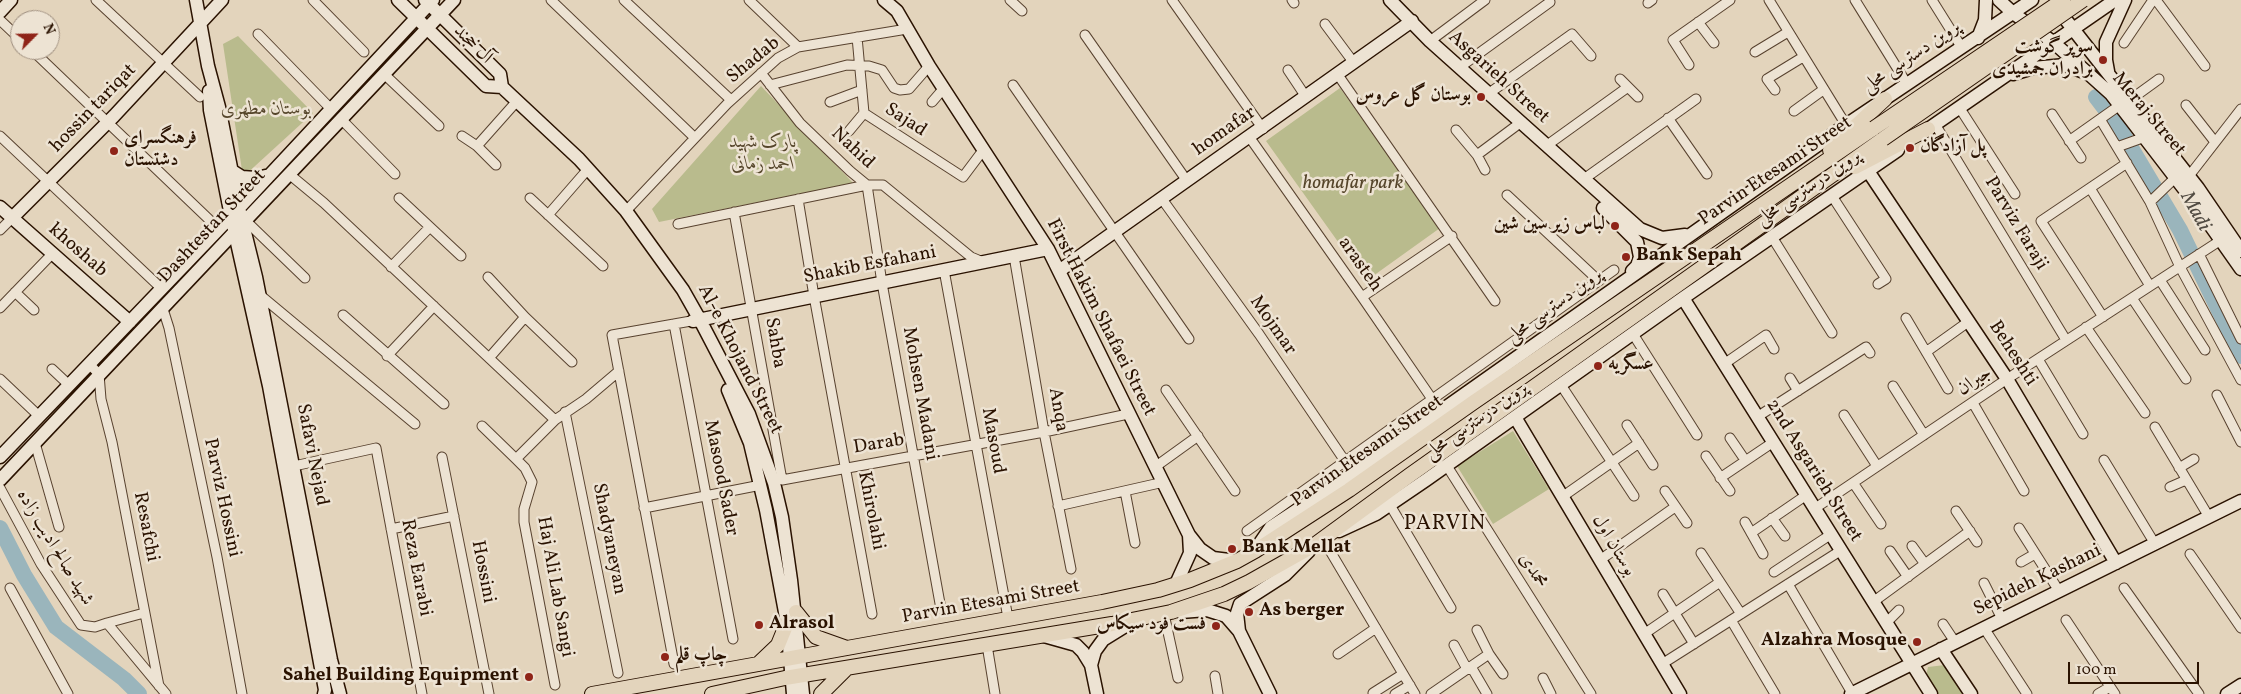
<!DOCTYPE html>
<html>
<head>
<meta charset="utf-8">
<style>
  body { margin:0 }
  #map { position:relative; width:2241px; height:694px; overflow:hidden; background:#e3d4bc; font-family:Vollkorn,serif }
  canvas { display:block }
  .north { position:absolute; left:10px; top:10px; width:50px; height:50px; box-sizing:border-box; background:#ede3d3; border:1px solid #9f8f7f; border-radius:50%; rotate:67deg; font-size:14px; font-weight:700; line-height:20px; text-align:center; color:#2a1200 }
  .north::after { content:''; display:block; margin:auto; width:18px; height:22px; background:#8f2418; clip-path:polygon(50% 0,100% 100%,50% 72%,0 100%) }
  .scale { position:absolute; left:2068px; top:662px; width:131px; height:22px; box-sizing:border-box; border:2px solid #2a1200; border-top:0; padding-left:6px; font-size:15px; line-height:18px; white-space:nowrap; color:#2a1200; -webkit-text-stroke:4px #ede3d3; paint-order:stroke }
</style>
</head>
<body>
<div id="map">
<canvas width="2241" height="694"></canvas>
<div class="north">N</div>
<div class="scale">100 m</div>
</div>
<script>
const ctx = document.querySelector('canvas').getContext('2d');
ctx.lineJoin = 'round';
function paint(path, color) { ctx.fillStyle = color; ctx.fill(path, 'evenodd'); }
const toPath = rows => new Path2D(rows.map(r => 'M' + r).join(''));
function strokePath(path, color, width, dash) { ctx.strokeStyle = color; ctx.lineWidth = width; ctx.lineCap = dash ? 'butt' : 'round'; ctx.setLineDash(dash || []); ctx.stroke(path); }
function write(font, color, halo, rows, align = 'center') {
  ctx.font = font + ' Vollkorn,Amiri,serif'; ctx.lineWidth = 5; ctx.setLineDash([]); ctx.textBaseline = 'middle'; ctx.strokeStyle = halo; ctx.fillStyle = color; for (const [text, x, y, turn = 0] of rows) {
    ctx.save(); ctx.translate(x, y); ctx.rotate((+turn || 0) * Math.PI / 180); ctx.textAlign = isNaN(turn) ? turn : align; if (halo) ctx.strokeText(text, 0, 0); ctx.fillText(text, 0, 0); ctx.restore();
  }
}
paint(toPath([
  [238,36,313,113,243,177,223,44],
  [761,86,853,183,659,222,652,209],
  [1340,88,1440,228,1366,281,1266,141],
  [1513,431,1549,489,1493,524,1457,466],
  [1945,665,1964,694,1938,694,1926,676,1928,667]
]), '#b9bb8d');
strokePath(toPath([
  [2096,97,2118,126,2180,230,2241,356],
  [0,528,24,575,56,627,124,679,139,694]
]), '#9ab5bc', 16);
const street = toPath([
  [96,0,200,97],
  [313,0,364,52],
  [551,0,695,138],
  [624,0,731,100],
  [749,0,798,47],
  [1010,0,1022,11],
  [1172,0,1263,129],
  [1292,0,1294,3],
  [1769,0,1846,125],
  [1855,0,1907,84],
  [1932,0,1962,48],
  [2156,0,2205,66],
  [1648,3,1652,0],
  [0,20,20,39],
  [1698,22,1714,43],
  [1325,24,1354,63],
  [258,34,331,109],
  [1085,35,1187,181],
  [857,37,864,113,963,177,984,149],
  [1430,41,1485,0],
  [2124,43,2153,0],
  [32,50,219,229],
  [1755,52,1788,32],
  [1689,65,1673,40,1730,0],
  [1460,67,1550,2],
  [1288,70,1306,97],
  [761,73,800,123,850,171,867,185,883,185,971,257,983,262],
  [384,74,439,126],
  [1338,75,1495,301],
  [1620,79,1638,97],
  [770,85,847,65,869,66,882,70,894,88,900,90,909,89,929,66],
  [1013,85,1189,339],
  [1775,90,1767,79,1803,57],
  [1488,94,1572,34,1591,56],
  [2130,100,2159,79],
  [830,102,862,90],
  [932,102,944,88],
  [2186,105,2215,142],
  [1959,107,2015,194],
  [1794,111,1823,90],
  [2052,114,2081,158],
  [1668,118,1707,174],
  [341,119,395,174],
  [2100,119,2150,202,2180,267,2241,380],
  [1935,124,2066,340],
  [1456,130,1477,155,1520,123],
  [849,131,864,113],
  [0,136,162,289],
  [462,136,477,146,496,165],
  [1250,138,1362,297,1432,399,1439,412],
  [2069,141,2120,105],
  [477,146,517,101],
  [1546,146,1628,87],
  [2117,147,2145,137],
  [1477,155,1485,170],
  [289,174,324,203,555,420],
  [2189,176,2241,109],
  [1584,179,1696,99],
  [2090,188,2150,286],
  [1507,195,1599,281],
  [1832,196,1886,279,1878,284],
  [399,198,461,256],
  [530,198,603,266],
  [798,199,814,296,872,614],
  [1162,199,1259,334,1353,473],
  [2150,202,2176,177],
  [626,211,727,104,778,58,798,47,907,29],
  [734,212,782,480,1044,432,1128,414],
  [548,215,588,169],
  [246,221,305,278],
  [678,224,867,185,882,283,941,609],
  [0,230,12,218],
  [1772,237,1832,333],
  [2199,254,2241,339],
  [1014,256,1044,432,1071,569],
  [391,267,430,227],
  [944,270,1008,618],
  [488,277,525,317,572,362],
  [2160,280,2205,350],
  [15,292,34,310],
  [260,295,415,424],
  [1362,297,1452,236],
  [2132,298,2186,379],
  [0,308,52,254],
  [163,309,169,328,217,557,242,694],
  [343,315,444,404],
  [2103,317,2041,221,2127,163],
  [1906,318,1948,389],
  [674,324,733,639],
  [2086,327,2145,413],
  [1633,334,1697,435],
  [1926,352,1968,322],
  [387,356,434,306],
  [489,358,525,317],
  [2038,359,2083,434],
  [89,364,99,374,101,399,112,442,159,686],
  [1724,364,1766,335,1774,349],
  [52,369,69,385],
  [1790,378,1798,391],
  [0,379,39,416],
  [1561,385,1634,496],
  [1893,386,1924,435],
  [1166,390,1235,491],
  [2217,395,2241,442],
  [1973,403,2024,491],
  [565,412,618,673],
  [1844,415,1877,466],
  [1757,417,1866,347,1870,353],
  [1627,425,1653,465],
  [482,426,516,459,525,468,532,482,524,509,524,522,555,685],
  [2155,427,2209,517],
  [1730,438,1745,460],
  [35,443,59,527],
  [1706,456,1730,491],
  [442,457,489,694],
  [516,459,555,420,586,399,619,371],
  [2104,460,2155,544],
  [294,466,376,448,422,694],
  [1447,466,1591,694],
  [1155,467,1198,436],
  [2179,468,2194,459],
  [1720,478,1772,443],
  [1854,484,1881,524],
  [2170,487,2186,480],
  [0,488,41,564,81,625,95,627,107,623,166,694],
  [1125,491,1135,543],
  [1665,491,1687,523],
  [1562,497,1639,443],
  [1390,505,1451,608],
  [1058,506,1164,482],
  [644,508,761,485],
  [1814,509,2007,379,2221,240],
  [1956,511,1977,542],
  [1772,518,1785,536],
  [1745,522,1763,554],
  [2019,528,2059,591],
  [391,529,454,516],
  [1247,531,1614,270],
  [1751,533,1805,496],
  [1323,539,1415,694],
  [1912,546,1925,564],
  [1890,551,1908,577],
  [1701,553,1741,614],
  [2190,554,2241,628],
  [1600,560,1675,507],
  [2021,562,2035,554],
  [1774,572,1830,535],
  [1984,583,2002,619],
  [1788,584,1852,693],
  [10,588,68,694],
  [2124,588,2199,694],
  [1663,594,1694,644],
  [1873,602,1970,531],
  [1164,614,1178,678],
  [1731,620,1775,694],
  [2066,620,2115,694],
  [107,623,144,613],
  [1886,623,1899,610],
  [1943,624,1955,642],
  [1984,628,2027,694],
  [1477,630,1489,654,1503,674],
  [1644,634,1720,582],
  [987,645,995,694],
  [1454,645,1467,669,1473,670,1487,694],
  [1338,654,1376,628],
  [674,664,612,335,691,321],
  [1662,664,1840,551],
  [1215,676,1218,694],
  [1543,678,1551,694],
  [1373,693,1403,674],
  [1395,694,1410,685],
  [1431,694,1489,654],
  [2098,694,2110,687]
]);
const secondary = toPath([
  [196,0,208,66,219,107,239,208,256,277,331,660,340,694],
  [398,0,486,86,502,87],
  [425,0,500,74,502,87,579,159,626,211,683,290,700,320,749,414,774,483,782,517,791,580,803,694],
  [884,0,897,11,929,66,1048,249,1189,535,1200,549,1213,558,1237,561],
  [1390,0,1430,41,1640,229,1662,238,1685,235],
  [1999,0,2013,13,2053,42,2111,94,2191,198,2241,269],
  [2055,6,2198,188,2241,251],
  [0,12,11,0],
  [1978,38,1985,20,1986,0],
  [2108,71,2106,60,2106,42,2125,0],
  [2013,74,2033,68,2065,65,2081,71],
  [209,91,210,110,231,216,269,386,325,690,324,694],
  [1921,134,2115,0],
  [231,170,242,177,256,178,270,175],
  [1868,171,2007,379,2116,563],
  [0,207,130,322],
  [1603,208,1637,242,1640,257,1637,266,1632,271],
  [12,218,114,116,222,0],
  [1059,271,1412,21],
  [1683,298,1931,694],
  [693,321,1048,249],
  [728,390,750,443,766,510,787,623,793,694],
  [1515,417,1680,694],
  [0,457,239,208,433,0],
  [0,480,454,0],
  [1339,531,1376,514,1426,480,1683,298,1898,150],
  [1256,549,1271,527,1353,473,1846,125,2032,0],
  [1176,584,1190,553,1189,535],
  [1181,612,1207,610,1226,616,1239,631,1270,694],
  [1239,631,1237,613,1240,604,1285,575,1309,551],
  [1044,636,1076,645,1083,652,1091,665,1097,694],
  [1941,649,1971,694],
  [1091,665,1095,651,1103,640,1132,622],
  [1851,694,2241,501],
  [2227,694,2241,685]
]);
const primary = toPath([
  [1830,150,1885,99],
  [1855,167,1928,129],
  [796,612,816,637,847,648],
  [758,664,778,645,787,623],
  [592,694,1102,602,1158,590,1190,580,1237,561,1255,551,1349,490,1474,402,1874,128],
  [712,694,785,678,1112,624,1171,612,1224,594,1249,582,1313,546,1410,475,1883,139],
  [821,694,845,670]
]);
strokePath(street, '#58422f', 11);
strokePath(secondary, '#2a1200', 15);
strokePath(primary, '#2a1200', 16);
strokePath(street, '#ede3d3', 9);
strokePath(secondary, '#ede3d3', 12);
strokePath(primary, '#e3d4bc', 14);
const primaryBridge = toPath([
  [1874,128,2063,0],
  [1883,139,2083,0]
]);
strokePath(primaryBridge, '#2a1200', 16, []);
strokePath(primaryBridge, '#e3d4bc', 14);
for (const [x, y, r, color] of [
  [2103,60,5,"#8f2418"],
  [1481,97,5,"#8f2418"],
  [1910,148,5,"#8f2418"],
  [114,151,5,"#8f2418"],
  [1615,226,5,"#8f2418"],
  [1626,257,5,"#8f2418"],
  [1598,366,5,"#8f2418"],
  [1232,549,5,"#8f2418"],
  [1249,612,5,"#8f2418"],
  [759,625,5,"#8f2418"],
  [1216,626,5,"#8f2418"],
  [1917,642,5,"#8f2418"],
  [665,657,5,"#8f2418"],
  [529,677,5,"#8f2418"]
]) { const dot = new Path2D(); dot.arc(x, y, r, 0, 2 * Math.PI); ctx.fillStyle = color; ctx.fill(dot); strokePath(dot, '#ede3d3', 2); }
write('19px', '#2a1200', '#ede3d3', [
  ["آل خجند",472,45,45],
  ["پروین دسترسی محلی",1912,58,-34],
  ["Shadab",754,61,-39],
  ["Asgarieh Street",1498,78,42],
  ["hossin tariqat",94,109,-46],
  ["Meraj Street",2148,115,50],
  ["Sajad",905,121,33],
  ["homafar",1225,132,-35],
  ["Nahid",852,149,43],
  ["Parvin Etesami Street",1776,172,-34],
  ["پروین درسترسی محلی",1809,189,-34],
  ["Parviz Faraji",2015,224,59],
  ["Dashtestan Street",213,227,-47],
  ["khoshab",77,251,41],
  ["arasteh",1359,265,55],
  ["Shakib Esfahani",870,266,-11],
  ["پروین دسترسی محلی",1555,307,-36],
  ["First Hakim Shafaei Street",1100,318,63],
  ["Mojmar",1272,326,55],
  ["Sahba",774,343,80],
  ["Beheshti",2012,354,57],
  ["Al-e Khojand Street",739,360,63],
  ["جیران",1975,382,-34],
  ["Mohsen Madani",919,394,80],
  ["Anqa",1057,410,80],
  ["پروین درسترسی محلی",1477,422,-35],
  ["Masoud",992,441,80],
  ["Darab",879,445,-9],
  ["Parvin Etesami Street",1368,452,-35],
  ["Safavi Nejad",311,455,79],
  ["2nd Asgarieh Street",1813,471,58],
  ["Masood Sader",720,478,79],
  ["Parviz Hossini",221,498,78],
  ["Khirolahi",870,511,79],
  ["Resafchi",145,527,79],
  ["Shadyaneyan",608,539,79],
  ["بوستان اول",1613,546,59],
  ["شهید صالح ادیب زاده",54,548,59],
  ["Reza Earabi",415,568,79],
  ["محمدی",1532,571,58],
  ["Hossini",482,572,79],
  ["Sepideh Kashani",2038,581,-26],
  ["Haj Ali Lab Sangi",554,587,80],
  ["Parvin Etesami Street",991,603,-10]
]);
write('bold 19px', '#2a1200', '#ede3d3', [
  ["سوپر گوشت",2093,49,"right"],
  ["برادران جمشیدی",2093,71,"right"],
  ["بوستان گل عروس",1471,97,"right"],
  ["فرهنگسرای",124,140],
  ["دشتستان",124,162],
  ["پل آزادگان",1920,148],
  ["لباس زیر سین شین",1605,226,"right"],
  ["Bank Sepah",1636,257],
  ["عسگریه",1608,366],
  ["Bank Mellat",1242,549],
  ["As berger",1259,612],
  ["Alrasol",769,625],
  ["فست فود سیکاس",1206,626,"right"],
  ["Alzahra Mosque",1907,642,"right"],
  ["چاپ قلم",675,657],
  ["Sahel Building Equipment",519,677,"right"]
], 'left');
write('italic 19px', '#55452a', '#ede3d3', [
  ["بوستان مطهری",266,111],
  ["پارک شهید",763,144],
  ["احمد زمانی",763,166],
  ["homafar park",1353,185]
]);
write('italic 20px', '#514b42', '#ede3d3', [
  ["Madi",2194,212,61]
]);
ctx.letterSpacing = '1px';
write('21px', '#2a1200', '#ede3d3', [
  ["PARVIN",1445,525]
]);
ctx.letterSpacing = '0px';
</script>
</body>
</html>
